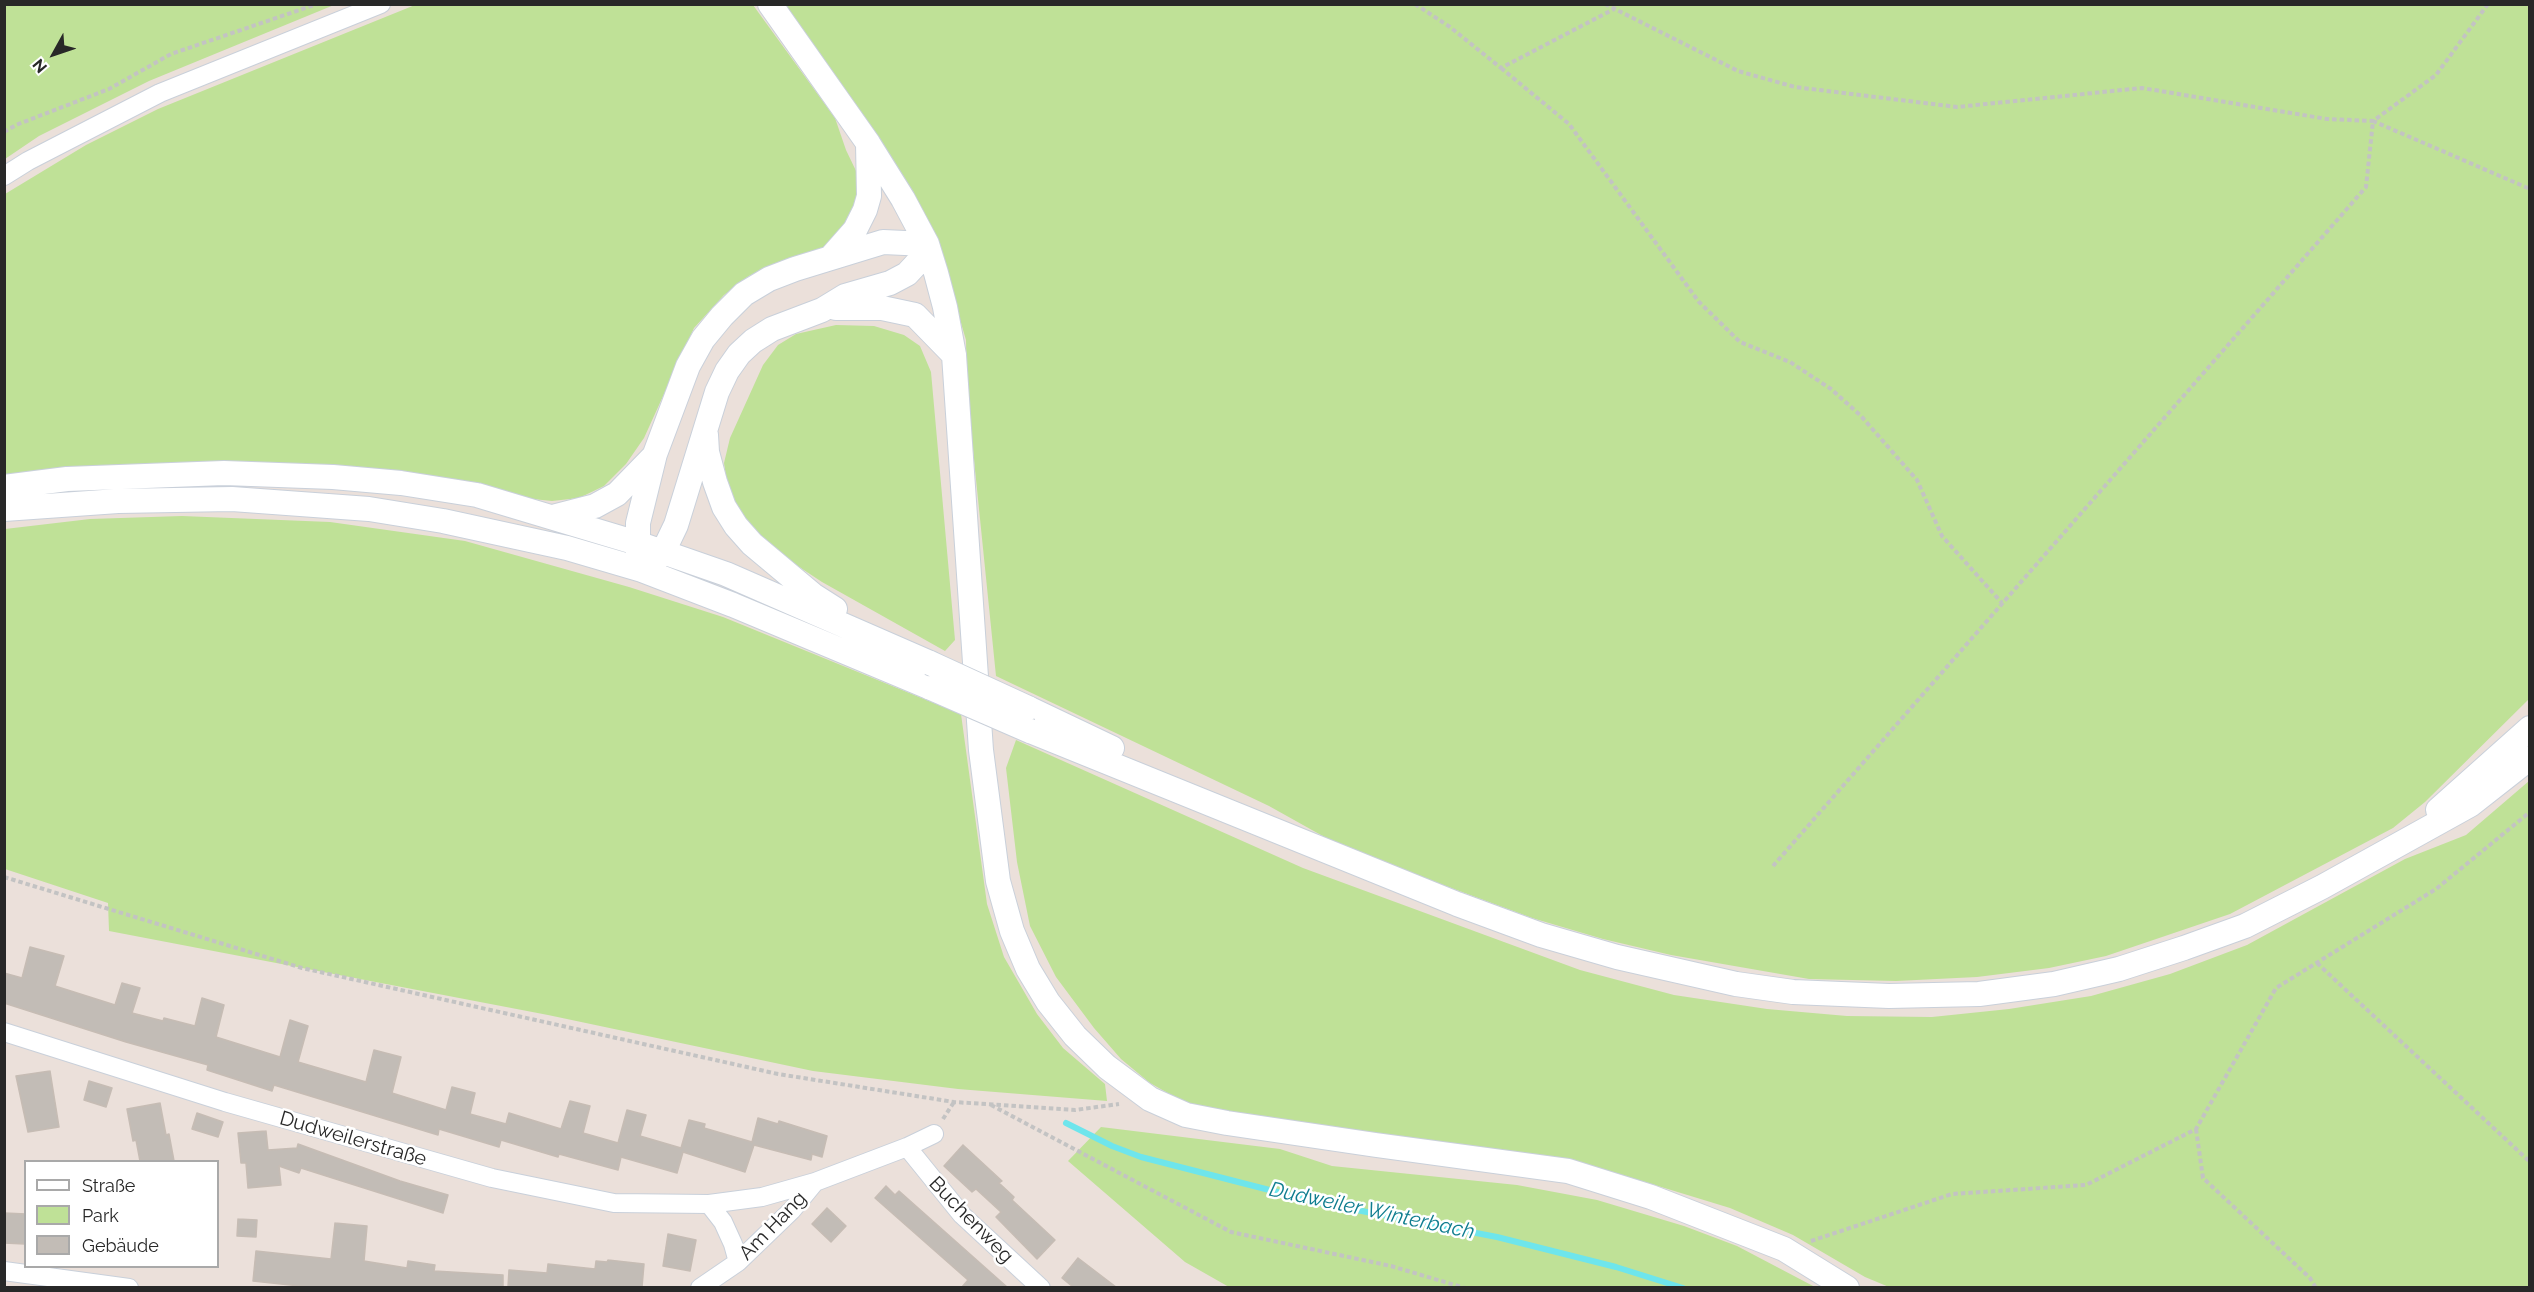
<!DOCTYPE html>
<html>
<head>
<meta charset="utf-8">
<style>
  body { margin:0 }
  #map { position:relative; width:2534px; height:1292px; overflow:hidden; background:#ebe0da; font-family:Raleway,sans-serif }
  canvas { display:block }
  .frame { position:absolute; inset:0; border:6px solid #282828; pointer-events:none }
  .legend { position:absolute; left:24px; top:1160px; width:195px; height:108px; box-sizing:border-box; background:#fff; border:2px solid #a9a9a9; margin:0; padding:8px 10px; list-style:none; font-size:18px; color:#282828 }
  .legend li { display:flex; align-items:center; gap:12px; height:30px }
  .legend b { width:30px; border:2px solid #a9a9a9 }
  .north { position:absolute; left:24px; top:24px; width:60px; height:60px; -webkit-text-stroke:4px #fff; paint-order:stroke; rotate:230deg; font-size:16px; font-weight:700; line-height:24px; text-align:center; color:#282828 }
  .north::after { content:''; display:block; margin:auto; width:21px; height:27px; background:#282828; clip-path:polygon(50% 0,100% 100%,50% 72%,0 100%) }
</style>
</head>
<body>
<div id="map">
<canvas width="2534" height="1292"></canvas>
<div class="frame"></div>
<ul class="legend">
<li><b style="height:8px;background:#fff"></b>Straße</li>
<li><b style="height:16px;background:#bfe197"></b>Park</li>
<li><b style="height:16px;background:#c2bcb6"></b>Gebäude</li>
</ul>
<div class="north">N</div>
</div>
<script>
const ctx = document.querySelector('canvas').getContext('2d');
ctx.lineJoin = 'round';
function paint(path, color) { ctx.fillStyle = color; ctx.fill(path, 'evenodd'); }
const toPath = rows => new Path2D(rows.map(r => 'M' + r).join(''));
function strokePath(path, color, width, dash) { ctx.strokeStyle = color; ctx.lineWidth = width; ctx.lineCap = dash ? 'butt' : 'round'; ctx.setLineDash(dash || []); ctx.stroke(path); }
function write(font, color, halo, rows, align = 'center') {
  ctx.font = font + ' Raleway,sans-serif'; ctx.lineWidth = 5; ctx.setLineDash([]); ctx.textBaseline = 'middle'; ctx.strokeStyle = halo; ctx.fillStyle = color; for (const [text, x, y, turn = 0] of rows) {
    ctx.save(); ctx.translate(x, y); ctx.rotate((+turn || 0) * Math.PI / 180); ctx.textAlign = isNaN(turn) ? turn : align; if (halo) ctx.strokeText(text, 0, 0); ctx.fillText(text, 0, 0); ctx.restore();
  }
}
paint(toPath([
  [5,4,334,4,334,5,149,81,39,136,5,159],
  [415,5,753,5,835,118,846,150,858,175,858,194,849,219,834,239,817,252,790,259,749,276,724,295,694,328,644,438,626,464,604,486,579,498,552,501,533,499,418,475,5,478,5,194,86,145,158,109],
  [784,5,2529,5,2529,699,2425,802,2393,828,2230,914,2106,956,2049,968,1977,977,1896,981,1809,979,1671,955,1603,939,1532,918,1346,849,1269,806,996,676,967,391,966,340,943,262],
  [836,325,874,326,904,335,920,346,931,372,955,640,945,651,822,582,766,545,739,514,727,483,724,463,730,438,763,365,778,345,796,334],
  [182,516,330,522,465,541,629,587,723,617,961,714,987,904,1004,957,1037,1014,1063,1048,1105,1084,1107,1101,958,1089,813,1071,548,1015,109,931,108,903,5,869,5,529,90,519],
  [1016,740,1303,868,1580,970,1674,995,1767,1009,1847,1016,1932,1017,2009,1009,2091,996,2170,974,2247,945,2405,859,2466,835,2529,781,2529,1287,1889,1287,1865,1277,1793,1235,1730,1208,1622,1175,1542,1155,1226,1115,1180,1100,1150,1083,1121,1059,1094,1028,1056,977,1030,926,1017,862,1006,768],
  [1101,1127,1280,1149,1332,1166,1517,1185,1597,1200,1684,1226,1737,1246,1815,1287,1229,1287,1185,1262,1068,1161]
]), '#bfe197');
strokePath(toPath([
  [1066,1123,1112,1146,1141,1157,1320,1203,1497,1237,1616,1267,1683,1288]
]), '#6ee5ec', 6);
const building = toPath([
  [30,947,64,956,55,986,115,1005,122,983,140,988,132,1013,163,1021,164,1018,195,1026,202,998,224,1005,216,1037,280,1057,290,1020,308,1026,298,1062,366,1082,374,1050,401,1057,392,1093,446,1110,452,1087,475,1093,470,1114,506,1124,509,1113,561,1129,570,1101,590,1106,583,1133,618,1143,627,1110,646,1115,640,1136,681,1148,689,1120,705,1124,704,1128,752,1142,758,1118,778,1124,779,1121,827,1136,822,1157,812,1154,811,1160,754,1145,745,1172,683,1152,677,1173,621,1157,618,1170,559,1154,558,1157,501,1140,499,1147,439,1129,438,1135,274,1085,272,1091,207,1070,208,1065,126,1042,4,1003,4,973,22,978,30,947],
  [50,1071,59,1127,28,1132,16,1076,50,1071],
  [89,1081,112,1088,106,1107,84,1100,89,1081],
  [160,1103,166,1135,169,1134,174,1161,140,1161,136,1140,133,1141,127,1109,160,1103],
  [197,1113,223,1122,218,1137,192,1129,197,1113],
  [266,1131,268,1150,297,1148,298,1144,400,1181,448,1195,443,1213,301,1168,299,1173,279,1166,281,1185,248,1188,246,1163,241,1163,238,1133,266,1131],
  [963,1145,1002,1181,999,1183,1014,1197,1012,1200,1055,1240,1037,1259,996,1217,1001,1212,976,1189,972,1192,944,1166,963,1145],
  [886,1186,895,1195,899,1191,1007,1287,962,1287,968,1280,875,1198,886,1186],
  [827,1208,846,1226,831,1242,812,1224,827,1208],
  [4,1213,26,1214,25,1244,4,1243,4,1213],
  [238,1219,257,1220,256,1237,237,1236,238,1219],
  [335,1223,367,1226,364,1261,407,1268,408,1261,435,1265,434,1271,503,1275,503,1287,309,1287,253,1281,256,1251,331,1259,335,1223],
  [668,1234,696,1240,690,1271,663,1266,668,1234],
  [1078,1258,1116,1287,1073,1287,1062,1278,1078,1258],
  [608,1260,644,1264,642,1287,589,1286,588,1287,508,1287,509,1270,547,1273,548,1264,595,1269,596,1261,607,1262,608,1260]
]);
paint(building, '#c2bcb6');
strokePath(building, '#c6bcb4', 1.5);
const street = toPath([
  [4,176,28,161,160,93,381,4],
  [4,1032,225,1102,492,1178,614,1203,709,1204,762,1197,815,1182,907,1147,934,1134],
  [907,1147,962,1215,1041,1288],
  [709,1204,723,1222,733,1244,738,1262],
  [4,1271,129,1288],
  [700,1288,738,1262,792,1210,815,1182]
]);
const secondary = toPath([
  [770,4,868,143,903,199,927,244,936,273,945,307,954,355,981,750,998,881,1012,931,1028,969,1048,1002,1075,1036,1107,1067,1150,1099,1186,1115,1227,1123,1376,1145,1568,1171,1651,1197,1784,1249,1847,1288],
  [832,256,855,230,865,210,869,196,868,143],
  [836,308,882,308,915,315,954,355],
  [706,435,707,452,715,482,724,507,736,526,752,544,813,595,835,609],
  [4,487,67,479,224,473,333,477,401,483,477,495,637,543,726,574,930,663],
  [4,509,118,501,232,499,369,509,443,521,567,548,642,570,733,605,931,688],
  [556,516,595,506,617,494,652,458],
  [638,556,638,523,655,454,688,366,703,339,722,316,744,294,769,279,795,269,883,242,927,244],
  [652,564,663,552,676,525,717,392,727,371,739,354,753,341,772,329,822,310,845,296,890,283,907,274,920,260,927,244],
  [1028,708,1112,748],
  [1030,731,1457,904,1541,935,1617,957,1736,984,1793,992,1889,996,1979,994,2054,984,2119,969,2184,948,2245,926,2322,887,2470,805,2530,758],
  [2438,810,2530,728]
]);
strokePath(street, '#c9d0da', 20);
strokePath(secondary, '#c9d0da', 26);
strokePath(toPath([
  [1415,4,1450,27,1501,68,1614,9],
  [1605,4,1738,71,1795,87,1957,107,2142,88,2327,119,2373,121,2436,75,2488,4],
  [1501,68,1569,124,1699,302,1740,342,1790,362,1831,389,1861,416,1917,480,1942,536,2002,603],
  [4,132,16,125,109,89,171,54,317,4],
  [1773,866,2366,187,2373,121,2530,189],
  [4,877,302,968,778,1074,954,1102,1075,1110,1119,1104],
  [2317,963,2530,1162],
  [991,1105,1231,1232,1391,1266,1465,1288],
  [943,1119,954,1102],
  [2196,1129,2203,1178,2310,1278,2316,1288],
  [1811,1241,1952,1194,2086,1185,2196,1129,2276,988,2436,889,2530,812]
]), '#c3c3c3', 4, [4.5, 3]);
strokePath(street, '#fff', 18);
strokePath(secondary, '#fff', 24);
const secondaryBridge = toPath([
  [930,663,1028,708],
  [931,688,1030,731]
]);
strokePath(secondaryBridge, '#c9d0da', 26, []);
strokePath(secondaryBridge, '#fff', 24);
write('20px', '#282828', '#fff', [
  ["Dudweilerstraße",353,1139,16],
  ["Buchenweg",971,1220,46],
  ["Am Hang",773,1226,-46]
]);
write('italic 21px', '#0f7d8f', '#fff', [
  ["Dudweiler Winterbach",1372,1211,12]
]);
</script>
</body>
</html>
